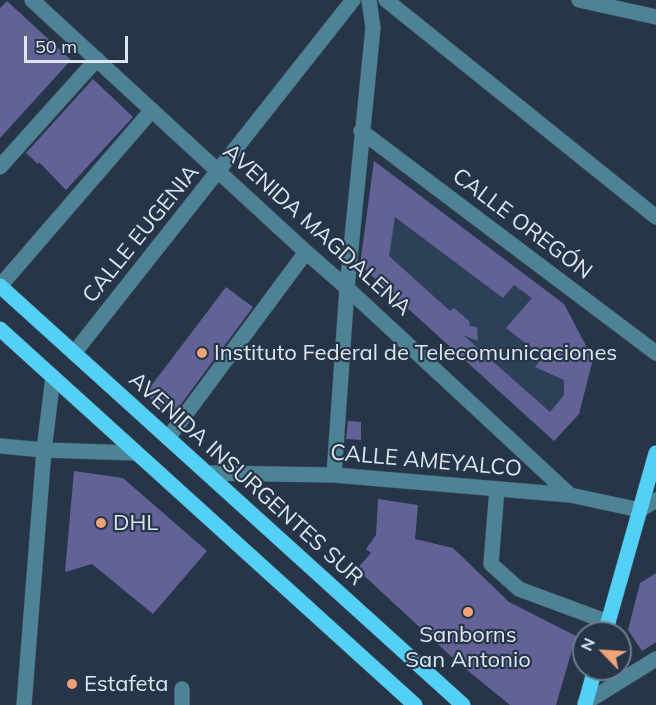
<!DOCTYPE html>
<html>
<head>
<meta charset="utf-8">
<style>
  body { margin:0 }
  #map { position:relative; width:656px; height:705px; overflow:hidden; background:#263648; font-family:Mulish,sans-serif }
  canvas { display:block }
  .north { position:absolute; left:572px; top:621px; width:60px; height:60px; box-sizing:border-box; background:#263648; border:2px solid #6e7c8c; border-radius:50%; rotate:295deg; font-size:16px; font-weight:700; line-height:24px; text-align:center; color:#dbe6f1 }
  .north::after { content:''; display:block; margin:auto; width:21px; height:27px; background:#f0a279; clip-path:polygon(50% 0,100% 100%,50% 72%,0 100%) }
  .scale { position:absolute; left:24px; top:36px; width:104px; height:27px; box-sizing:border-box; border:3px solid #dbe6f1; border-top:0; padding-left:8px; font-size:18px; line-height:21px; white-space:nowrap; color:#dbe6f1; -webkit-text-stroke:4px #263648; paint-order:stroke }
</style>
</head>
<body>
<div id="map">
<canvas width="656" height="705"></canvas>
<div class="north">N</div>
<div class="scale">50 m</div>
</div>
<script>
const ctx = document.querySelector('canvas').getContext('2d');
ctx.lineJoin = 'round';
function paint(path, color) { ctx.fillStyle = color; ctx.fill(path, 'evenodd'); }
const toPath = rows => new Path2D(rows.map(r => 'M' + r).join(''));
function strokePath(path, color, width, dash) { ctx.strokeStyle = color; ctx.lineWidth = width; ctx.lineCap = dash ? 'butt' : 'round'; ctx.setLineDash(dash || []); ctx.stroke(path); }
function write(font, color, halo, rows, align = 'center') {
  ctx.font = font + ' Mulish,sans-serif'; ctx.lineWidth = 4.5; ctx.setLineDash([]); ctx.textBaseline = 'middle'; ctx.strokeStyle = halo; ctx.fillStyle = color; for (const [text, x, y, turn = 0] of rows) {
    ctx.save(); ctx.translate(x, y); ctx.rotate((+turn || 0) * Math.PI / 180); ctx.textAlign = isNaN(turn) ? turn : align; if (halo) ctx.strokeText(text, 0, 0); ctx.fillText(text, 0, 0); ctx.restore();
  }
}
paint(toPath([
  [374,161,564,304,593,359,579,414,554,441,360,265]
]), '#2c4058');
paint(toPath([
  [7,1,71,60,0,138,0,8],
  [93,79,133,117,66,190,39,162,38,164,26,153],
  [374,161,564,304,593,359,579,414,554,441,360,265],
  [395,217,503,298,514,285,532,298,506,328,543,357,535,367,564,380,564,395,550,412,463,335,478,341,477,327,470,326,469,321,454,308,450,311,389,256],
  [226,287,253,307,173,415,145,394],
  [348,421,361,422,361,440,346,439],
  [74,471,123,478,207,551,153,614,92,564,65,572],
  [378,499,418,505,415,539,453,548,509,602,576,636,556,705,510,705,456,661,357,569,371,553,366,549,376,535],
  [656,573,656,642,642,651,628,630,640,583]
]), '#636297');
const minor = toPath([
  [32,0,306,252,347,288,570,495],
  [386,0,656,217],
  [579,0,656,17],
  [361,131,656,353],
  [0,167,97,59],
  [0,286,152,110],
  [74,353,353,0],
  [168,438,306,252],
  [0,446,44,450,136,453],
  [207,473,334,475,570,495,640,510,656,500],
  [334,475,347,288,373,28,369,0],
  [497,489,491,564,519,589,608,622],
  [585,703,656,659],
  [24,705,44,450,53,377],
  [182,705,182,689]
]);
const major = toPath([
  [0,286,463,705],
  [0,329,415,705],
  [605,633,656,453],
  [585,705,595,669]
]);
strokePath(minor, '#435263', 16);
strokePath(major, '#435263', 16);
strokePath(minor, '#4d8395', 15);
strokePath(major, '#53d0f5', 15);
for (const [x, y, r, color] of [
  [202,353,6,"#f0a279"],
  [101,523,6,"#f0a279"],
  [468,612,6,"#f0a279"],
  [72,684,6,"#f0a279"]
]) { const dot = new Path2D(); dot.arc(x, y, r, 0, 2 * Math.PI); ctx.fillStyle = color; ctx.fill(dot); strokePath(dot, '#263648', 2); }
write('22px', '#dbe6f1', '#263648', [
  ["CALLE OREGÓN",522,224,37],
  ["AVENIDA MAGDALENA",317,230,42],
  ["CALLE EUGENIA",141,234,-51],
  ["CALLE AMEYALCO",426,461,5],
  ["AVENIDA INSURGENTES SUR",246,479,42]
]);
write('22px', '#dbe6f1', '#263648', [
  ["Instituto Federal de Telecomunicaciones",214,353],
  ["DHL",113,523],
  ["Sanborns",468,635,"center"],
  ["San Antonio",468,660,"center"],
  ["Estafeta",84,684]
], 'left');
</script>
</body>
</html>
